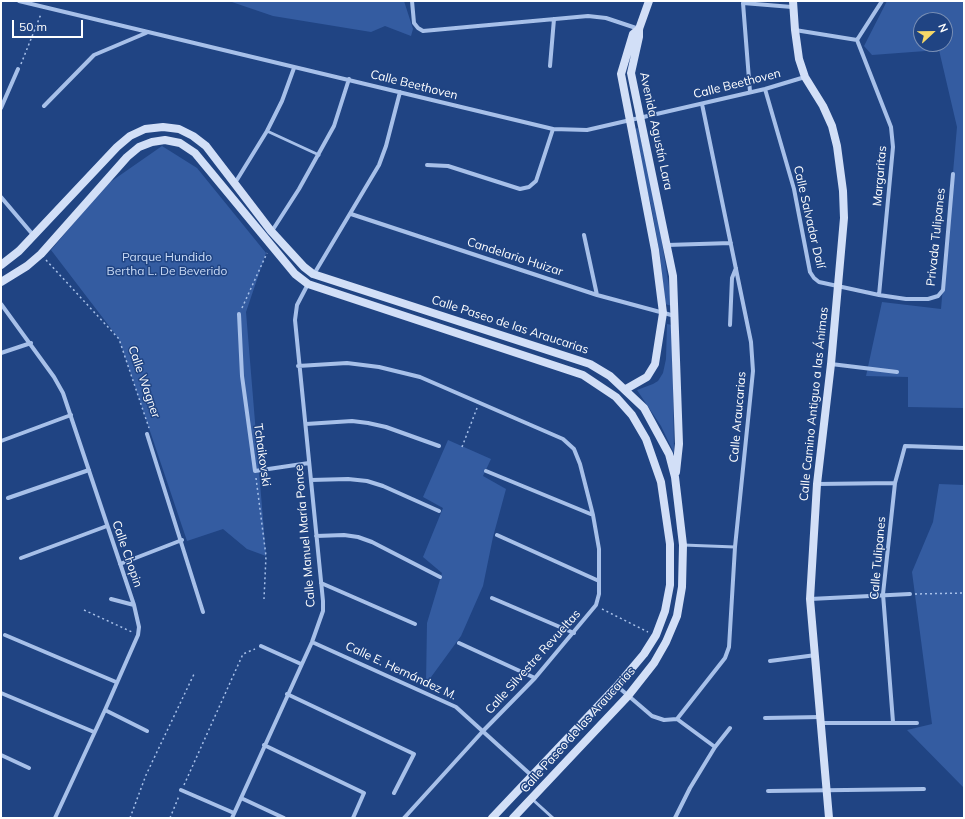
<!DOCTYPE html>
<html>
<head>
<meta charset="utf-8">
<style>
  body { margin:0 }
  #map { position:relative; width:965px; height:819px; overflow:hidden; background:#204483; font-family:Mulish,sans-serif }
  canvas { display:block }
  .frame { position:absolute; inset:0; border:2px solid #fff; pointer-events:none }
  .north { position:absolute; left:913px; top:12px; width:40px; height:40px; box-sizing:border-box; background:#204483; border:1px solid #798fb5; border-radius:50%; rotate:68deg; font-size:11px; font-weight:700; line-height:16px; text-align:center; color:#fff }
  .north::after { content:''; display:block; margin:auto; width:14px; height:18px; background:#f6d868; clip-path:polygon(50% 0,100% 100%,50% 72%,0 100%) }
  .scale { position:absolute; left:12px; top:20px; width:71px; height:18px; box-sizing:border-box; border:2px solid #fff; border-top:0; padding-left:5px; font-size:12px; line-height:14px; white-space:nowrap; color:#fff; -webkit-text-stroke:3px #204483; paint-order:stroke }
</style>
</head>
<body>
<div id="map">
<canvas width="965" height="819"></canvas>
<div class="frame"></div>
<div class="north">N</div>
<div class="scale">50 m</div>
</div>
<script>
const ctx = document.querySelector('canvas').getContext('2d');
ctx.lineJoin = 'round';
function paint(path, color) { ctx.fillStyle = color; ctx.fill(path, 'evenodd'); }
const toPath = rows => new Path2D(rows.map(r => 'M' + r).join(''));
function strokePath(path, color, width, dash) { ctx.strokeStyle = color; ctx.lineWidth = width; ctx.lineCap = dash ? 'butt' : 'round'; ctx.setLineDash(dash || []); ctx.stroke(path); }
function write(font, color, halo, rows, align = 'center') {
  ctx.font = font + ' Mulish,sans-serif'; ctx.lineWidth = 3; ctx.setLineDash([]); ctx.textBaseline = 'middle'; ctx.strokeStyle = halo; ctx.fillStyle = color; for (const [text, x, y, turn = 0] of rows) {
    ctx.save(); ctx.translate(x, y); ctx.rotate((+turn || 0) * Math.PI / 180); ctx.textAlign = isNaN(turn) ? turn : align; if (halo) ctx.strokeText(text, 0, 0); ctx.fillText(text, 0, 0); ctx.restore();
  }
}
paint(toPath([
  [229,1,368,1,369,2,404,1,413,29,411,36,385,26,371,32,273,16],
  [887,1,964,1,964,408,908,407,908,377,866,376,882,302,941,309,957,127,939,50,872,55,864,46],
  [921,20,945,20,945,44,921,44],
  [638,128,656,204,672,306,665,304,660,255,651,205,631,130],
  [162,146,197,168,266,253,246,312,266,556,247,549,223,529,187,541,119,339,51,250,106,185],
  [667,324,672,325,674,453,661,426,637,390,653,384,658,381,663,373,666,359],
  [448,440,491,459,483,476,506,489,493,537,483,586,461,636,426,684,427,623,442,573,423,557,443,508,423,497],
  [939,484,964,485,964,788,907,730,932,724,912,572,933,522]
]), '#345ca1');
strokePath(toPath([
  [21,64,41,14],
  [46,260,119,339,149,428],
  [242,308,267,253],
  [462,447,477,408],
  [256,478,266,556,264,599],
  [915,594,964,593],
  [602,609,648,632],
  [84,610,132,632],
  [184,785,243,654,255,649],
  [130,818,146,775,195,672],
  [170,818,179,796]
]), '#a7c0e9', 1.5, [2, 3]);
strokePath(toPath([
  [267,131,319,155],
  [683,545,735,547],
  [532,799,553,818]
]), '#a7c0e9', 3);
strokePath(toPath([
  [19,1,553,129,587,130,765,89,805,77],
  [412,1,414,23,418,28,423,31,588,16,606,18,639,29],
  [795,30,857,40],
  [857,40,891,127,893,147,879,295],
  [857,40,882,1],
  [550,66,554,19],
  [765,89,794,189,810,272,814,278,819,282,879,295,906,299,928,299,938,296,943,290,953,174],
  [750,92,743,3,792,7],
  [44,106,94,55,146,33],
  [1,108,18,69],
  [427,165,448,166,520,189,529,187,536,181,553,129],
  [235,183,267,131,282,101,294,68],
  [1,197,34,236],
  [351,214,597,295,675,316],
  [272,231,299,189,334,126,349,79],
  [584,235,597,295],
  [667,245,731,243],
  [314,274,379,165,386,146,400,92],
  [1,304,54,377,63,393,134,605,139,627,138,635,105,710,55,818],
  [239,314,242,376,255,471,309,463],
  [730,325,732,278,736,268],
  [1,353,31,343],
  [831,364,897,372],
  [298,366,347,363,379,367,420,377,563,439,574,449,580,464,593,515,599,549,599,594,596,605,535,678,483,731,404,818],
  [306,424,352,421,368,423,386,427,439,446],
  [147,434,203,612],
  [1,441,71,415],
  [486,471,593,515],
  [311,480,348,479,367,481,383,486,439,511],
  [817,484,895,483],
  [8,498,89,470],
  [497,535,599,581],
  [316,536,344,535,358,537,372,542,440,577],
  [21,558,107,526],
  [120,564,182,540],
  [321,583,415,624],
  [492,598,574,633],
  [111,599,134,605],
  [810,599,910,594],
  [5,635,116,682],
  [312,642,456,707,531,775],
  [459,643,535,678],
  [261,646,301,664],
  [770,661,816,655],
  [617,686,652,716,664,720,677,719,715,747],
  [1,693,94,732],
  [287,694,414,754,394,793],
  [105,710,147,731],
  [765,718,821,717],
  [677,719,725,658,729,647,735,547,753,371,751,342,702,104],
  [893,722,883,594,895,483,905,446,964,448],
  [822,723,917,723],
  [264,745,364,793,353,818],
  [1,755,29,768],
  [181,790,234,813],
  [768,791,924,789],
  [241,798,284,818],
  [232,818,312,642,323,611,323,601,295,320,297,305,308,284],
  [675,818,690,788,715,747,730,728]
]), '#a7c0e9', 4);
strokePath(toPath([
  [649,1,639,29,639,37,631,73,673,276,679,444,676,472],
  [793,1,795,30,799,59,805,77,823,106,832,126,837,146,843,191,844,218,831,364,817,484,810,599,829,818],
  [1,265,19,251,117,147,130,136,145,129,163,127,179,129,193,136,206,146,271,231,304,267,313,274,590,364,610,376,644,408,669,454,675,477,683,545,682,587,677,616,666,642,654,663,628,696,513,818],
  [1,282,27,266,41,254,127,157,139,147,152,142,165,140,180,143,195,153,295,274,308,284,583,375,616,397,632,415,646,439,661,482,670,544,670,585,665,611,656,635,644,654,617,686,492,818],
  [626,389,647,377,655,364,663,313,655,250,621,74,633,34,639,29]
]), '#d2dff7', 8);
write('12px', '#fff', '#204483', [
  ["Calle Beethoven",737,84,-14],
  ["Calle Beethoven",414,85,14],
  ["Avenida Agustín Lara",656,131,78],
  ["Margaritas",880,176,-85],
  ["Calle Salvador Dalí",809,217,77],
  ["Privada Tulipanes",936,237,-84],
  ["Candelario Huizar",515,257,18],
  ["Calle Paseo de las Araucarias",510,325,18],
  ["Calle Wagner",144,382,71],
  ["Calle Camino Antiguo a las Ánimas",814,404,-84],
  ["Calle Araucarias",738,417,-85],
  ["Tchaikovski",262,455,82],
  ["Calle Manuel María Ponce",305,536,-95],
  ["Calle Chopin",127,554,71],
  ["Calle Tulipanes",878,558,-85],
  ["Calle Silvestre Revueltas",533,662,-48],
  ["Calle E. Hernández M.",401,671,25],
  ["Calle Paseo de las Araucarias",578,730,-48]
]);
write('12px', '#cbdcf7', '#204483', [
  ["Parque Hundido",167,257],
  ["Bertha L. De Beverido",167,271]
]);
</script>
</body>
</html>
